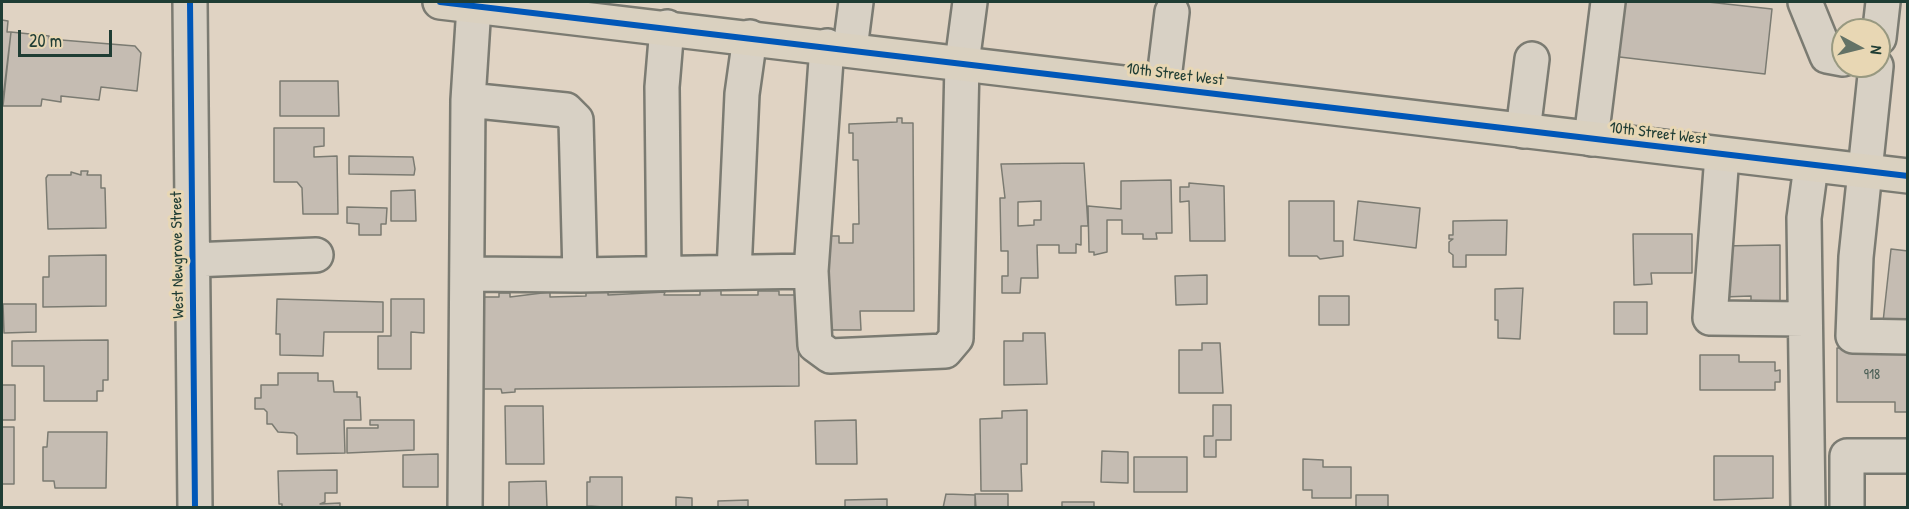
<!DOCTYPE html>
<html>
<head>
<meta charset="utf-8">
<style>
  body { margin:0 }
  #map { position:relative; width:1909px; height:509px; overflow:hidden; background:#e0d3c3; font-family:"Patrick Hand",sans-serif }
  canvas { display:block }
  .frame { position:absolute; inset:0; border:3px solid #1f3d34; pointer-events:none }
  .north { position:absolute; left:1831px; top:18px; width:60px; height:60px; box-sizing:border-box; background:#e8d7b4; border:2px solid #989981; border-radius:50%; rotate:97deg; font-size:16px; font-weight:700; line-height:24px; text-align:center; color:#1f3d34 }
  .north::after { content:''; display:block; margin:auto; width:21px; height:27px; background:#637266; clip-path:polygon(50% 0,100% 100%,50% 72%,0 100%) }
  .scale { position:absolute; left:18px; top:30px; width:94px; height:27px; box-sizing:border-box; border:3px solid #1f3d34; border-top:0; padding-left:8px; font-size:18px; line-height:21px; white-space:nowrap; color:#1f3d34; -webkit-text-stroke:4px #e8d7b4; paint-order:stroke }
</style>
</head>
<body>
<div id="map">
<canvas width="1909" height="509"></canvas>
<div class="frame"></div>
<div class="north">N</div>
<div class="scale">20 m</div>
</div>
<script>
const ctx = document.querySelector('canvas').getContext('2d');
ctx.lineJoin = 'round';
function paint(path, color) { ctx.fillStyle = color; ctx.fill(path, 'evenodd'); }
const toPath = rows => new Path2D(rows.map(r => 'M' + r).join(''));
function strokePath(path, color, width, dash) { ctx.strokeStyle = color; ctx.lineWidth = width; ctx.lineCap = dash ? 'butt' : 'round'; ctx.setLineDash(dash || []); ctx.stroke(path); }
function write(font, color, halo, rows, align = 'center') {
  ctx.font = font + ' "Patrick Hand",sans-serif'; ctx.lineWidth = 6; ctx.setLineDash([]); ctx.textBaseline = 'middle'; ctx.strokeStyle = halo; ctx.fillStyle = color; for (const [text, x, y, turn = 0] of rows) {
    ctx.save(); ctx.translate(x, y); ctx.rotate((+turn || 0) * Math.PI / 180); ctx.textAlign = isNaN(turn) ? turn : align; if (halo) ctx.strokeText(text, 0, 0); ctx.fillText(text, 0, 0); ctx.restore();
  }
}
const building = toPath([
  [1617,2,1708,2,1772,9,1765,74,1611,56,1617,2],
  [2,20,8,21,7,32,11,32,2,106,2,20],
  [11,32,49,36,49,39,135,46,141,53,137,91,101,87,99,100,61,96,61,102,42,99,41,106,3,106,11,32],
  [280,81,338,81,339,116,280,116,280,81],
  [897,118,902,118,902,123,913,123,914,311,860,311,861,330,825,330,825,236,839,236,839,243,853,243,853,224,859,224,858,160,853,160,853,133,849,133,849,124,897,122,897,118],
  [274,128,324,128,324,146,314,147,314,157,337,156,338,214,303,214,302,188,297,182,274,182,274,128],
  [349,156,413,157,415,169,414,175,349,174,349,156],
  [1084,163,1088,226,1081,226,1081,245,1076,244,1076,253,1059,253,1059,245,1037,245,1038,278,1021,278,1020,293,1002,293,1002,276,1008,276,1008,251,1001,251,1000,198,1005,198,1001,164,1084,163],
  [1041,201,1041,220,1034,220,1034,225,1018,226,1018,202,1041,201],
  [81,171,88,171,87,175,101,175,101,188,105,188,106,228,48,229,46,178,48,175,71,175,71,172,81,175,81,171],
  [1171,180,1172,233,1156,233,1157,239,1143,239,1143,234,1122,234,1122,220,1107,220,1107,252,1094,255,1094,252,1089,252,1088,206,1121,209,1121,181,1171,180],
  [1189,183,1224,186,1225,241,1190,241,1189,201,1180,202,1180,187,1189,187,1189,183],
  [415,190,416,221,391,221,391,191,415,190],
  [1289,201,1334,201,1334,241,1343,241,1343,256,1320,259,1317,256,1289,256,1289,201],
  [1358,201,1420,208,1416,248,1354,240,1358,201],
  [347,207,387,208,386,224,381,224,381,235,359,235,359,224,347,223,347,207],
  [1507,220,1506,255,1466,255,1466,267,1453,267,1453,255,1449,252,1449,242,1453,239,1449,239,1449,235,1453,235,1453,221,1507,220],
  [1633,234,1692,234,1692,273,1651,273,1652,284,1634,285,1633,234],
  [1780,245,1780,306,1751,306,1751,296,1722,297,1721,246,1780,245],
  [1891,249,1908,251,1908,324,1883,322,1891,249],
  [106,255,106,306,43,307,43,277,49,277,49,256,106,255],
  [1207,275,1207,304,1176,305,1175,276,1207,275],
  [1523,288,1520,339,1498,338,1498,320,1495,320,1495,289,1523,288],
  [700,290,721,290,721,295,758,295,758,291,779,291,779,295,798,295,799,386,515,389,515,392,502,393,501,389,482,389,481,297,499,297,499,293,510,293,510,297,550,292,550,297,586,296,586,292,608,292,608,295,665,292,664,295,700,295,700,290],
  [1319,296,1349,296,1349,325,1319,325,1319,296],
  [277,299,383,302,383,332,324,332,323,356,280,355,280,334,276,334,277,299],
  [391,299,424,299,424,333,411,332,411,369,378,369,378,336,391,336,391,299],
  [1614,302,1647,302,1647,334,1614,334,1614,302],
  [3,304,36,304,36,332,4,333,3,304],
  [1023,333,1045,333,1047,384,1004,385,1004,341,1023,341,1023,333],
  [108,340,108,380,103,380,103,391,97,391,97,401,44,401,44,366,12,366,12,341,108,340],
  [1202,343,1220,343,1223,393,1179,393,1179,350,1202,350,1202,343],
  [1837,348,1908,348,1908,412,1895,412,1895,402,1837,402,1837,348],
  [1700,355,1739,355,1739,362,1775,362,1775,371,1780,370,1780,382,1775,382,1775,390,1700,390,1700,355],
  [278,373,318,373,318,381,333,381,334,392,357,392,357,397,360,397,361,420,344,420,345,453,297,454,297,436,294,433,278,432,272,424,267,424,267,412,264,409,255,409,255,398,261,398,261,385,278,385,278,373],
  [2,385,15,385,15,420,2,420,2,385],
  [1213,405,1231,405,1231,440,1216,440,1216,457,1204,457,1204,436,1213,436,1213,405],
  [505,406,543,406,544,464,506,464,505,406],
  [1027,410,1027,464,1021,464,1022,491,981,491,980,419,1002,418,1002,411,1027,410],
  [370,420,414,420,414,450,347,453,347,428,378,428,378,425,370,425,370,420],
  [856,420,857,464,816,464,815,421,856,420],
  [2,427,14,427,14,484,2,484,2,427],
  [48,432,107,432,106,488,55,488,54,481,43,481,43,447,47,447,48,432],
  [1102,451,1128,452,1128,483,1101,482,1102,451],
  [438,454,438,487,403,487,403,455,438,454],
  [1714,456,1773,456,1773,498,1714,500,1714,456],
  [1134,457,1187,457,1187,492,1134,492,1134,457],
  [1303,459,1323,460,1323,467,1351,467,1351,498,1312,498,1312,490,1303,490,1303,459],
  [337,470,337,493,325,493,325,502,320,504,340,503,340,508,282,508,282,504,279,504,278,471,337,470],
  [590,477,622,477,622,508,587,506,587,482,590,482,590,477],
  [546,481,547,508,509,508,509,482,546,481],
  [946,494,975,495,975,508,943,508,946,494],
  [975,494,1008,494,1008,508,976,508,975,494],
  [1356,495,1388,495,1388,508,1356,508,1356,495],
  [676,497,692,498,692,508,669,508,676,507,676,497],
  [887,499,887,508,845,508,845,500,887,499],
  [748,500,748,508,718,508,718,501,748,500],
  [1062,502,1094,502,1094,508,1062,508,1062,502]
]);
paint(building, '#c5bcb2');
strokePath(building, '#7b7b72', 1.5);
const minor = toPath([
  [190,2,195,508],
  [1805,2,1827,56,1843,59],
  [1879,38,1883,2],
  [827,46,811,271,815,345,830,356,945,351,956,338,962,63,970,2],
  [850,49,856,2],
  [1876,66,1856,257,1853,336,1908,337],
  [1163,87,1172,12],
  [1523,131,1532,59],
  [1591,139,1608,2],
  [1722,155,1710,318,1805,319],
  [192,260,316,255],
  [734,272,742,94,750,37],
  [664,273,662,87,667,27],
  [467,274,580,275,576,120,566,110,468,100],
  [580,275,811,271],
  [465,508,468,100,474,6],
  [1808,508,1804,218,1811,166],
  [1847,508,1847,456,1908,456]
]);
const major = toPath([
  [440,2,1908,176]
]);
strokePath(minor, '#7b7b72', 38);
strokePath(major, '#7b7b72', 38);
strokePath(minor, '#d8d1c5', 33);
strokePath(major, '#dad1c0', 33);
strokePath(toPath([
  [190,2,195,508],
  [440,2,1908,176]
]), '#0057b8', 6);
write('14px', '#4b5f56', null, [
  ["918",1872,375]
]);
write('16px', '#1f3d34', '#e8d7b4', [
  ["10th Street West",1175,75,7],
  ["10th Street West",1658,134,7],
  ["West Newgrove Street",178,255,-91]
]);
</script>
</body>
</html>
